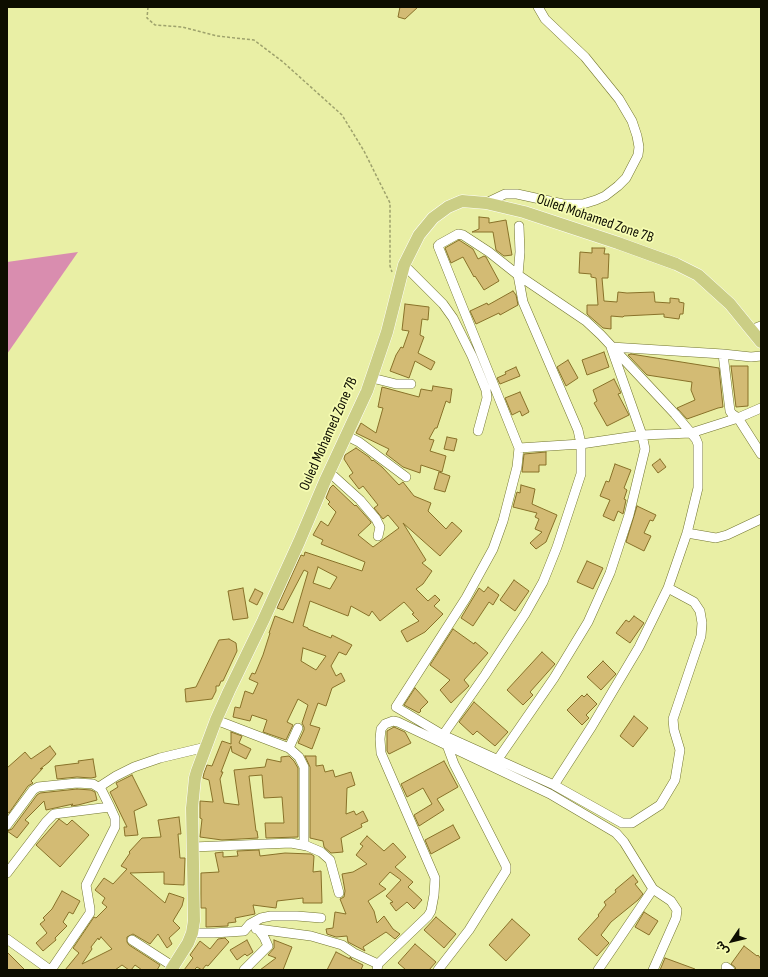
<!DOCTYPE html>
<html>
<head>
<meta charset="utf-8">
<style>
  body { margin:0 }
  #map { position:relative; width:768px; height:977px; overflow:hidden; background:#e9efa5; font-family:"Sofia Sans Condensed","Noto Sans Arabic",sans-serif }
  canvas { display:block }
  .frame { position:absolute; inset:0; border:8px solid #0d0d00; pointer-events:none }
  .north { position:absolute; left:712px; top:921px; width:40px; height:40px; -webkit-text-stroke:3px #f6fcb2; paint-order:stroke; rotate:235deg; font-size:11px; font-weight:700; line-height:16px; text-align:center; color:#0d0d00 }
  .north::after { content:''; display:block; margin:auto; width:14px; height:18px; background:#0d0d00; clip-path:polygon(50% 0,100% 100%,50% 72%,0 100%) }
</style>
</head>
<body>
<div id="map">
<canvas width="768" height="977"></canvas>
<div class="frame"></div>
<div class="north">ش</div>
</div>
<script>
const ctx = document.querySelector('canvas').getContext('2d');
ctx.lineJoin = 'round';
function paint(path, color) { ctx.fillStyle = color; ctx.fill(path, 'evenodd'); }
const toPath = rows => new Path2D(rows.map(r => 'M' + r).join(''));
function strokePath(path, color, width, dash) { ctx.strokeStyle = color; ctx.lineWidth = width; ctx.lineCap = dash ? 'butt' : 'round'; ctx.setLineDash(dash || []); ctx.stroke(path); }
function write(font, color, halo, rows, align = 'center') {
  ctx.font = font + ' "Sofia Sans Condensed",sans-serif'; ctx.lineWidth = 3.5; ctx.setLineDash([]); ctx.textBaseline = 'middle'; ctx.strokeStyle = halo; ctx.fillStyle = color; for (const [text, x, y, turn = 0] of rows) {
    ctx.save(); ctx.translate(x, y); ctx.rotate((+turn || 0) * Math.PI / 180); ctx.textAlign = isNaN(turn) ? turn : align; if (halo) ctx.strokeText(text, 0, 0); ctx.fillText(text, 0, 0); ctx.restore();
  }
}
paint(toPath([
  [78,252,7,354,7,262]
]), '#d98daf');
const building = toPath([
  [400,7,418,7,405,19,398,17,400,7],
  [479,217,489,218,489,223,506,220,512,255,504,256,496,250,493,232,472,232,479,229,479,217],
  [459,240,473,249,478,259,484,256,486,257,499,281,484,290,475,276,474,277,463,257,451,263,445,248,459,240],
  [592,248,605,248,604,254,609,254,608,278,602,278,604,301,617,302,618,292,627,293,654,292,655,302,670,303,670,298,679,299,679,302,684,303,683,314,680,314,679,319,664,317,664,314,624,316,623,317,611,316,611,329,603,328,587,314,587,305,598,305,596,278,591,277,591,274,579,273,580,252,592,253,592,248],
  [513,291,516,295,518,305,500,315,499,313,476,324,470,311,487,303,488,305,513,291],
  [405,304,429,307,428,320,422,319,420,335,424,337,418,353,435,362,431,370,415,361,409,378,390,371,396,355,401,347,403,348,409,331,402,330,405,304],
  [604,352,609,367,587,375,582,360,604,352],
  [631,354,719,368,723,407,718,408,687,419,677,408,695,400,691,390,692,382,647,375,628,355,631,354],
  [568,360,578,378,566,386,557,367,568,360],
  [731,366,748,366,748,406,736,407,731,366],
  [516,367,520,376,500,384,497,378,506,374,505,372,516,367],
  [614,379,621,393,618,394,629,415,607,426,594,403,597,401,593,390,614,379],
  [433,386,452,389,450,403,446,401,437,428,435,428,429,439,434,440,430,451,446,456,442,472,421,465,420,473,403,467,386,454,389,449,356,433,361,423,376,433,383,408,378,407,382,387,419,397,421,389,432,391,433,386],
  [520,392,529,412,522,416,520,411,512,415,505,398,520,392],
  [447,437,457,439,454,451,444,449,447,437],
  [356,448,369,457,372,461,373,460,382,467,399,485,403,482,414,496,431,503,428,511,446,529,452,522,462,531,440,556,403,523,426,560,422,563,432,571,423,584,416,589,428,601,435,595,440,600,434,606,443,614,425,632,407,642,401,631,419,621,412,614,414,613,404,602,380,621,372,611,369,616,351,606,348,616,310,601,303,626,308,628,308,629,331,638,332,635,352,645,346,655,339,652,331,666,336,676,341,673,345,681,332,688,326,706,318,703,310,725,320,728,312,749,298,743,304,730,304,727,302,723,308,705,298,699,287,722,293,725,286,740,263,732,267,720,252,715,250,721,233,717,235,707,240,708,245,691,253,694,258,683,249,679,252,673,255,674,263,655,270,633,269,633,275,616,293,623,308,572,304,570,283,610,277,608,301,555,304,556,305,552,362,571,365,562,321,544,323,540,313,535,321,521,328,526,336,512,328,504,330,502,326,498,330,488,333,485,355,506,356,505,371,522,371,523,358,535,373,547,399,528,388,515,383,519,374,508,378,505,363,486,359,489,349,476,353,473,344,459,345,455,356,448],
  [318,567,337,577,330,589,313,583,318,567],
  [303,648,326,656,316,670,301,661,303,648],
  [546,452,546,465,539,465,539,472,522,472,524,454,546,452],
  [660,459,666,467,658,473,652,465,660,459],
  [615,464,631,470,624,488,627,490,624,499,626,500,623,514,618,511,614,521,603,516,610,500,600,496,606,481,609,482,615,464],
  [439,472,450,476,445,492,434,489,439,472],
  [521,485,535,489,532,504,557,515,546,542,536,549,530,543,542,532,535,529,539,519,535,517,537,513,513,507,517,492,520,493,521,485],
  [637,506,656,515,653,521,650,520,644,533,651,536,644,551,626,542,637,506],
  [587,561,603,568,593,589,577,582,587,561],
  [514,580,529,591,515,611,500,600,514,580],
  [488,587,499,595,493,605,489,602,473,626,461,618,479,588,484,592,488,587],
  [243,588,248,618,233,620,228,591,243,588],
  [255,589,263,593,257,605,249,601,255,589],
  [634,616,644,623,630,643,616,633,626,620,629,622,634,616],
  [453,629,474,644,475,642,488,653,464,680,469,686,451,703,440,690,450,680,430,665,453,629],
  [229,639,236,643,237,651,223,681,221,681,219,686,216,686,216,691,212,699,186,702,185,689,196,687,219,640,229,639],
  [542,652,555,664,530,692,533,695,523,705,507,690,542,652],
  [603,661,616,674,601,690,587,677,603,661],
  [415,688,428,702,420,710,421,711,419,713,404,705,415,688],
  [587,694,597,704,586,715,589,718,582,725,567,710,582,695,584,697,587,694],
  [474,702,508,732,495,746,477,731,473,735,459,722,474,702],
  [634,716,648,728,633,747,620,736,634,716],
  [394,727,405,732,411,743,389,754,387,751,387,731,394,727],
  [231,732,242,736,239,743,251,749,246,759,232,752,231,746,221,772,223,772,220,779,224,803,239,805,234,770,265,767,267,759,281,762,281,757,289,756,294,761,298,768,298,837,266,838,265,823,284,823,282,797,264,798,262,775,249,776,256,831,257,831,258,838,222,840,200,837,202,819,200,818,200,801,213,802,209,780,203,778,204,773,207,765,212,766,222,741,231,744,231,732],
  [50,746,56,754,49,762,40,769,43,768,31,781,33,783,28,786,9,813,7,812,7,768,25,752,31,759,50,746],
  [305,756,316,756,316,766,323,765,325,772,333,770,335,777,351,772,355,785,347,788,346,814,354,811,356,815,363,811,368,821,361,824,362,827,341,838,343,852,331,853,324,847,323,841,310,838,310,767,305,756],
  [93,759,96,777,91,778,77,777,57,779,55,766,79,763,78,761,93,759],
  [444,761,458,787,437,799,444,810,419,826,414,815,432,804,423,788,407,797,401,784,444,761],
  [132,775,147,805,134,811,138,835,125,836,124,827,127,827,110,792,118,787,116,783,132,775],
  [77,789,91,790,95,792,97,800,78,805,71,806,73,804,46,810,44,801,25,820,29,823,17,838,7,831,12,829,37,795,40,793,77,789],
  [179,817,181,834,178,834,180,858,185,858,184,885,164,884,164,872,130,873,165,903,169,893,184,898,182,906,173,921,180,928,169,938,172,944,167,948,158,934,150,944,133,934,127,937,127,942,129,945,160,965,157,970,142,970,135,965,131,970,129,970,122,965,115,970,65,970,79,953,73,948,94,917,96,918,107,907,102,903,105,898,95,890,104,878,113,884,127,869,121,866,130,853,129,852,142,838,161,837,158,820,179,817],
  [101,937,112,949,82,964,92,949,91,947,98,938,99,940,101,937],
  [59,819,67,825,72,820,89,835,60,867,36,845,59,819],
  [453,825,460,838,431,854,425,840,453,825],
  [367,836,384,851,393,843,406,857,395,867,413,882,408,887,422,900,414,909,407,902,396,911,390,903,393,902,386,896,401,880,390,872,379,884,386,889,368,901,374,911,377,923,384,916,393,929,400,934,395,939,386,932,363,947,365,951,348,942,347,936,336,937,327,934,326,929,333,928,335,912,346,914,340,899,344,897,345,891,342,874,353,872,367,864,356,855,363,846,360,844,367,836],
  [259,850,260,856,285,853,311,854,314,856,313,872,321,871,322,903,303,903,303,898,277,901,276,908,253,905,255,914,235,918,236,922,228,923,228,926,206,927,206,908,201,908,201,873,219,872,215,853,223,852,223,857,238,856,237,851,259,850],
  [633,875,638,882,635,884,643,894,638,900,611,922,601,935,609,943,597,956,578,939,599,916,598,915,606,905,604,902,616,892,615,890,633,875],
  [62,891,80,901,73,914,69,912,63,922,67,926,55,938,56,940,43,951,36,943,47,933,40,924,45,920,43,918,52,909,62,891],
  [644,912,658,921,649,935,635,927,644,912],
  [436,917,456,934,444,948,424,930,436,917],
  [512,919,530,935,506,961,489,945,512,919],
  [225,938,229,942,208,966,206,965,202,970,197,967,194,970,184,970,193,958,190,955,200,941,210,949,218,939,225,938],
  [247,940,253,952,247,956,245,954,237,960,230,950,247,940],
  [274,940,292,947,283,970,260,970,276,958,268,955,274,948,274,940],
  [415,944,436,962,429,970,406,970,398,963,415,944],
  [744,946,757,956,758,955,761,959,761,970,736,970,735,967,731,964,744,946],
  [7,952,25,970,7,970,7,952],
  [336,952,350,959,350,957,352,959,351,959,363,965,361,970,327,970,336,952],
  [665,958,695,969,695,970,660,970,665,958]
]);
paint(building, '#d3bb74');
strokePath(building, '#887129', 1);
const minor = toPath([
  [486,203,505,194,517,194,563,204,583,204,596,200,605,196,618,186,626,178,638,155,639,147,637,136,632,121,619,99,585,57,545,19,538,7],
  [404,265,443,304,453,318,472,356,486,390,487,398,478,431],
  [751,330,761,326],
  [723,354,730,411,732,414,738,418,761,454],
  [372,378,396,384,411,384],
  [347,436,359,442,406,477],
  [519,448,581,444,642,435,691,433,738,418,761,408],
  [329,472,360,500,376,519,380,527,378,536],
  [687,533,716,538,727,535,761,519],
  [216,720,289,748,298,728],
  [443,735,485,675,525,614,543,582,557,547,581,474,581,444,578,430,523,302,518,275,520,252,519,226],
  [289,748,299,757,304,767,304,845],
  [498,759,554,678,588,622,610,573,629,515,645,449,642,435,611,347,723,354,751,357,761,356],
  [554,785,592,726,639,647,668,588,687,533,698,488,698,444,696,439,675,414,601,335,586,321,518,275,489,252,463,235,458,234,440,244,438,246,519,448,517,467,503,521,493,549,466,598,396,707,443,735,554,785,622,823,632,823,660,805,675,780,680,750,674,730,673,719,701,636,702,623,700,611,694,602,668,588],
  [99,787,116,776,134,767,160,758,206,747],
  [7,825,33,790,38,787,77,783,93,784,101,789,110,807],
  [193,847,291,843,307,846,321,852,330,860,339,893],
  [7,873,46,822,54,814,110,807,115,818,115,827,86,885,90,909,90,913,51,970],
  [258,929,311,936,342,945,354,953,378,964],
  [192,933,214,933,244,931,250,924,261,918,271,916,297,916,321,918],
  [7,939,50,970],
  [132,940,174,967],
  [726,967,730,970],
  [244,970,268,946,264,937,258,929,256,929],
  [377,970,378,964,428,916,431,911,434,895,435,878,381,753,380,739,381,729,385,724,393,721,398,722,550,794,616,833,624,842,653,889,671,901,677,910,676,918,653,970],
  [438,970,469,930,506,871,506,866,503,860,454,764,447,745],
  [598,970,653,889]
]);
const major = toPath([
  [171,970,188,943,192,933,194,921,192,808,195,778,197,771,216,720,229,691,263,621,299,542,325,481,367,391,387,332,404,265,419,235,433,218,448,207,462,201,486,203,524,212,618,243,676,264,698,275,730,304,761,342]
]);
strokePath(minor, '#72752e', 10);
strokePath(major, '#fff', 13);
strokePath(toPath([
  [148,7,147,18,155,25,182,27,217,36,254,40,283,62,342,115,364,151,390,203,390,266,392,272]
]), '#9ea26c', 1.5, [3, 2]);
strokePath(minor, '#fff', 9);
strokePath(major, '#cbce85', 12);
write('15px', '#0d0d00', '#f6fcb2', [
  ["Ouled Mohamed Zone 7B",595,219,19],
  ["Ouled Mohamed Zone 7B",329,434,-66]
]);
</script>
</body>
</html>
